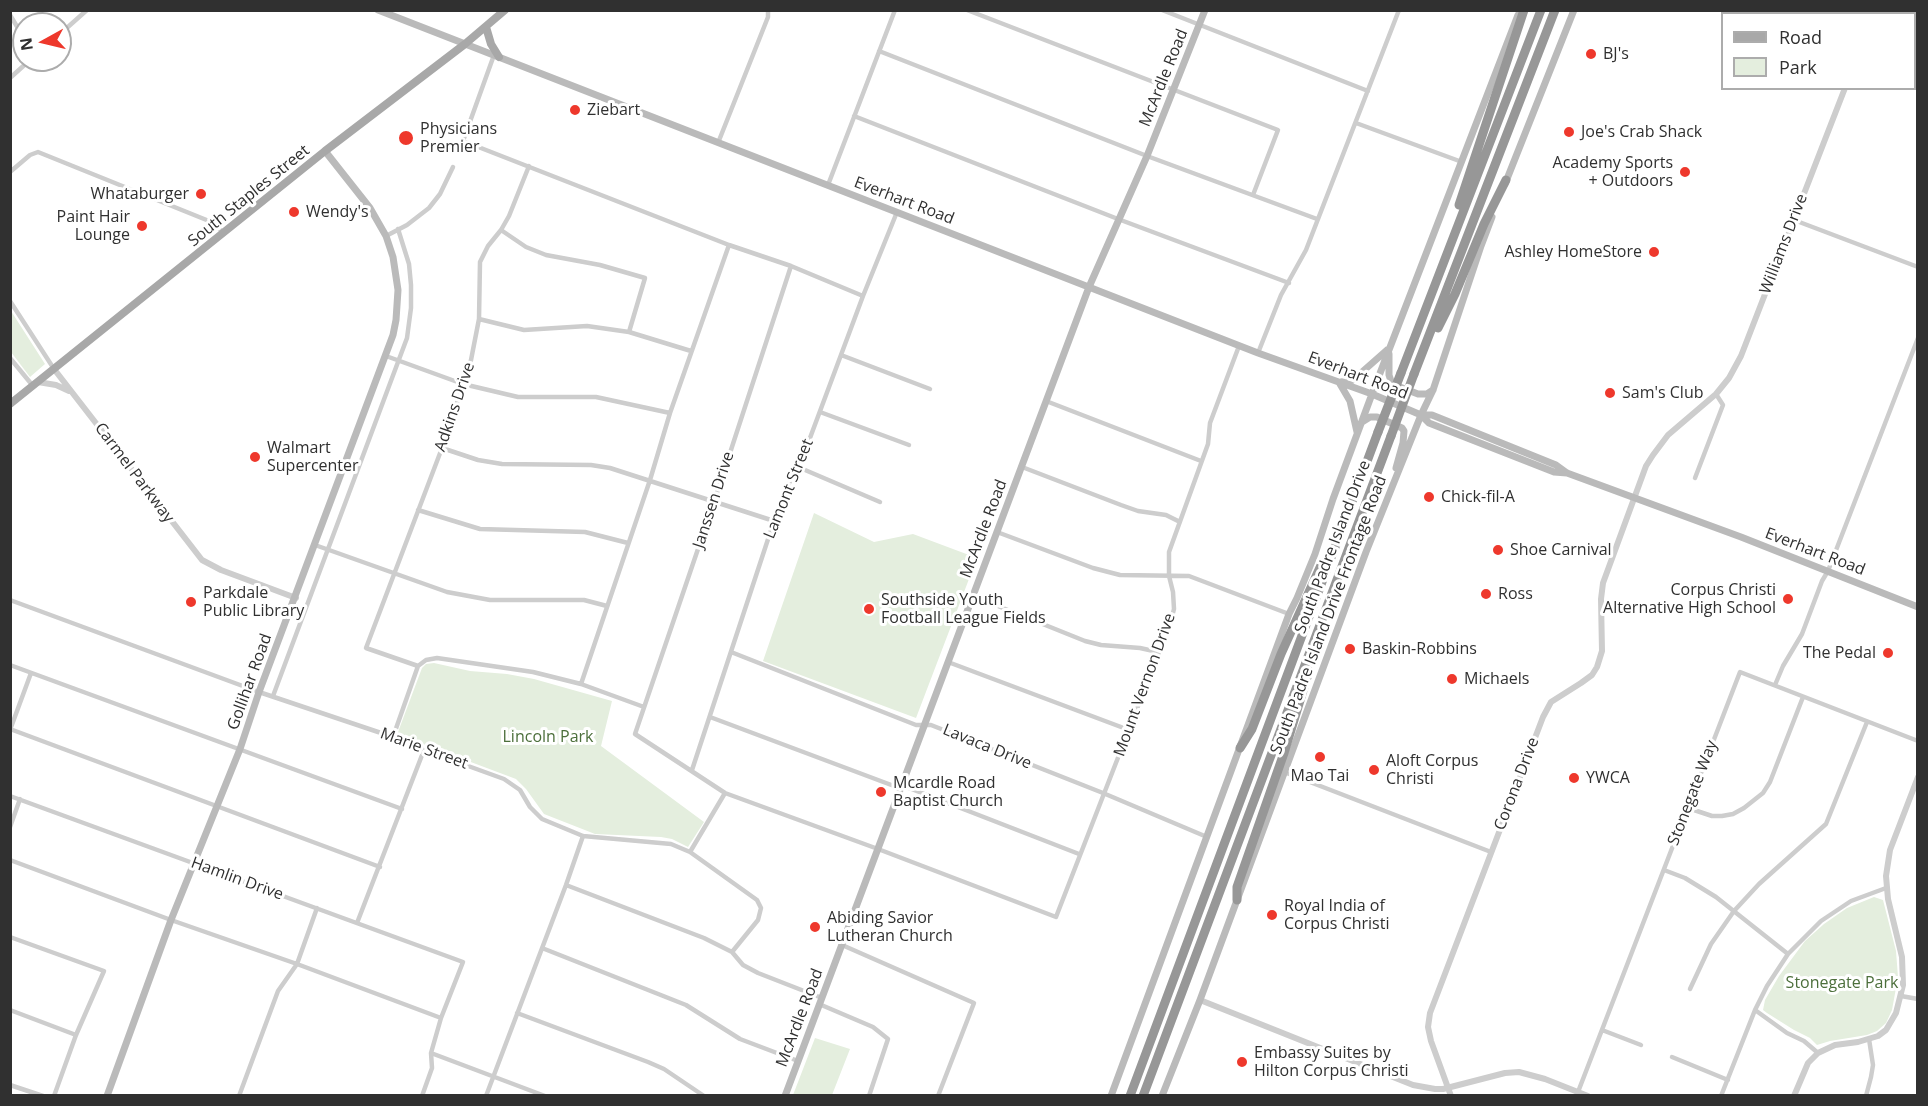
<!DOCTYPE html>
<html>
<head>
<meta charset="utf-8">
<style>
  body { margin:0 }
  #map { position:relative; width:1928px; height:1106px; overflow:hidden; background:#fff; font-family:"Open Sans",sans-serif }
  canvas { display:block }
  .frame { position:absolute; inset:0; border:12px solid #303030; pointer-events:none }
  .legend { position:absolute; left:1721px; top:12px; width:195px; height:78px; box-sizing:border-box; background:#fff; border:2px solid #acacac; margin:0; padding:8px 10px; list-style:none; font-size:18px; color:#303030 }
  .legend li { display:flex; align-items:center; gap:12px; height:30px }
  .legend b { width:30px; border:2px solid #acacac }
  .north { position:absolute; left:12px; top:12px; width:60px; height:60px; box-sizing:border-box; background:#fff; border:2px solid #acacac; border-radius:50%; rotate:262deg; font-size:16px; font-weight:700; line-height:24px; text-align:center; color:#303030 }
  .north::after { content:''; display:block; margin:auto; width:21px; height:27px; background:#ee382c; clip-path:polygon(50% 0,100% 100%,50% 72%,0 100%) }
</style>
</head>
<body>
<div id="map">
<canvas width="1928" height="1106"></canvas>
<div class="frame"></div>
<ul class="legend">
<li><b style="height:8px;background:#a8a8a8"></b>Road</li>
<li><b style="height:16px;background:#e4eede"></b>Park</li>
</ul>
<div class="north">N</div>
</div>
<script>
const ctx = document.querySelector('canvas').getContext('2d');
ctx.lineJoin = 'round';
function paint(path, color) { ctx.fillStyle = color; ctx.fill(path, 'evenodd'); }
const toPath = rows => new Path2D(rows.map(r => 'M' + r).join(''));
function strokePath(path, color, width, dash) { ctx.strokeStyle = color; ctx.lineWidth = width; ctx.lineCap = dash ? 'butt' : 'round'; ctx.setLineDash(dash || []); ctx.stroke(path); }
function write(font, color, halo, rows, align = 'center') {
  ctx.font = font + ' "Open Sans",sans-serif'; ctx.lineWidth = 6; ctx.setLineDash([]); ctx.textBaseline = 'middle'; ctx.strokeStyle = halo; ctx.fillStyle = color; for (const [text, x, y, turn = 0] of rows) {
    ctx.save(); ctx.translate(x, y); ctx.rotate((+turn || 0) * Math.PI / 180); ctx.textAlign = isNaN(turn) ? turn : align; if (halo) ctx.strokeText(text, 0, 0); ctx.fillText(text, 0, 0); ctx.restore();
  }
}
paint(toPath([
  [11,311,45,364,30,377,11,352],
  [814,513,874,542,913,534,977,558,916,718,763,661],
  [434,663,470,671,507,674,534,679,612,701,601,746,704,822,688,847,672,839,661,837,595,834,544,814,526,789,516,779,399,735,398,732,422,668,426,664],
  [1874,897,1883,900,1896,951,1898,977,1892,1010,1886,1023,1877,1031,1867,1035,1830,1041,1817,1045,1810,1038,1794,1030,1767,1013,1763,1010,1765,1000,1779,976,1805,941,1824,924,1847,908],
  [815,1038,850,1049,832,1095,793,1095]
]), '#e4eede');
strokePath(toPath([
  [967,10,1278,130,1253,195],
  [1162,10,1368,91],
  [10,15,24,38],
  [60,34,87,10],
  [879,51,1147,156,1317,219],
  [494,55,463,141,729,245,791,266,863,296],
  [10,78,30,60],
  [854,116,1118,219,1289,283],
  [1356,123,1462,162],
  [718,143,768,17,768,10],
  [529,166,509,216,501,230,488,246,480,262,479,319,471,360,442,448,366,648,418,666,426,660,437,658,533,672,581,684,644,707],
  [10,172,30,155,38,152,214,223,223,233],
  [828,185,895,10],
  [1794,220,1918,267],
  [501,230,526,247,546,255,600,265,645,278,629,332],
  [386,236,407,225,429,208,440,194,453,167],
  [791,266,714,502,635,734,725,793,878,849,1056,917,1170,624,1174,609,1173,592,1169,576,1169,552,1208,444,1210,423,1239,346],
  [10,301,54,369],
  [479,319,524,330,587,326,629,332,691,351],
  [1258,353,1281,295,1306,250,1399,10],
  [841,355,930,389],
  [386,356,463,384,518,397,596,397,670,413],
  [10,358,33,386],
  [1046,401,1201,461],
  [820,412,909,445],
  [442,448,478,460,502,464,591,465,610,468,774,521],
  [798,467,880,502],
  [1022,467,1121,505,1138,511,1166,515,1180,522],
  [1695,478,1723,405,1716,394],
  [418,510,480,529,585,532,628,543],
  [997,532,1093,568,1120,575,1189,576,1289,614],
  [315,545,447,592,490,600,584,600,607,606],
  [973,596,1085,641,1101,645,1140,648,1158,652],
  [10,600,259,692,393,737,424,750,504,779,520,790,530,807,542,819,583,836,671,844,690,852,757,900,761,908,758,920,732,952],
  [731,652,916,725,931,725,1103,793,1207,837],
  [948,662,1129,730],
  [10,665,402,809],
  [581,684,650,480,670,413,729,245],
  [1775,685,1783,666,1802,634,1822,581,1828,571,1918,338],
  [273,696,407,338,411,308,411,285,409,264,398,229],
  [710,717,894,786,909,788,1079,854],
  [10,729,380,867],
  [10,730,31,673],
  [393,737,418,666],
  [692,770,774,521,785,491,804,454,863,296,897,212],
  [1284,772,1491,852],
  [10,796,463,962,441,1018,431,1053,432,1068,422,1096],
  [1688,808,1712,816,1722,816,1733,814,1744,808,1763,793,1770,782,1803,697],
  [10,827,20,799],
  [690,852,725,793],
  [10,860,171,920,297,964,441,1018],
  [1664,870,1685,878,1716,897,1788,954],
  [566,885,704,938,732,952,743,965,758,973,822,998],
  [357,923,424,750],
  [10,937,104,971,76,1035,54,1096],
  [842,945,974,1003,938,1096],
  [542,948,686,1005,740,1039,798,1061],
  [1690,989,1711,944,1734,911,1759,884,1826,824,1867,722],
  [1901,996,1918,999],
  [819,1004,873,1027,888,1039,869,1096],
  [10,1010,76,1035],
  [1755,1010,1787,1033,1804,1041,1818,1053],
  [517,1013,648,1062,664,1069,704,1096],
  [1602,1030,1641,1045],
  [431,1053,545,1096],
  [1672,1057,1728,1080],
  [10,1085,43,1096],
  [1578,1092,1740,672,1918,741],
  [239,1096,278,991,297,964,317,908],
  [486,1096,566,885,583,836],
  [1721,1096,1755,1010,1767,986,1788,954,1821,921,1851,901,1886,888],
  [1866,1096,1871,1077,1873,1065,1869,1039]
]), '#cdcdcd', 4.5);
strokePath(toPath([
  [1874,14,1875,10],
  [54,369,202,560,221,570,296,598],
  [38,382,56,385,69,391],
  [1200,1000,1413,1085,1435,1089,1443,1089,1505,1073,1519,1072,1545,1079,1588,1096],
  [1451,1096,1431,1041,1428,1027,1430,1013,1543,717,1551,702,1581,683,1592,675,1597,667,1602,651,1601,599,1603,583,1646,466,1653,455,1668,435,1716,394,1729,378,1741,356,1845,88],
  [1794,1096,1808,1063,1818,1053,1835,1045,1858,1042,1878,1036,1886,1030,1896,1013,1903,985,1902,957,1888,899,1886,876,1890,850,1918,777]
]), '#cdcdcd', 6);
strokePath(toPath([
  [378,10,1258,353,1372,394,1421,415,1429,423,1554,472,1567,473],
  [1505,184,1574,10],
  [1389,354,1389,375,1392,384,1418,394,1427,394,1433,390],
  [1341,382,1353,380,1387,350],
  [1340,384,1350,401,1357,432],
  [1421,415,1432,415,1556,465,1567,473,1741,537,1918,607],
  [1362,422,1370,417,1377,417,1402,428,1404,431,1403,443,1396,468],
  [107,1096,171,920,240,749,259,692,393,335,396,320,398,290,393,257,386,236,370,208,325,151],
  [785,1096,1089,287,1147,156,1205,10],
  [1111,1096,1289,614,1297,598,1315,554,1333,499,1372,394,1518,15],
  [1162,1096,1200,1000,1366,552,1421,415,1433,390,1481,246,1492,217]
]), '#bababa', 7);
strokePath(toPath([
  [486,27,491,44,499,57],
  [10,404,325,151,465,44,505,10]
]), '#a8a8a8', 8);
strokePath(toPath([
  [1459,205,1524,10],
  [1438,328,1455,294,1484,224,1506,180],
  [1401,373,1541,10],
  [1414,374,1555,10],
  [1240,748,1252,729,1281,654,1322,563],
  [1237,900,1237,887,1284,753,1309,671],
  [1130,1096,1378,432],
  [1143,1096,1391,436]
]), '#979797', 9);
strokePath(toPath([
  [1378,432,1401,373],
  [1391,436,1414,374]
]), '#979797', 9);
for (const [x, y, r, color] of [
  [1591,54,6,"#ee382c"],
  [575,110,6,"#ee382c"],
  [1569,132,6,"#ee382c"],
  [406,138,8,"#ee382c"],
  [1685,172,6,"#ee382c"],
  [201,194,6,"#ee382c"],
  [294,212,6,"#ee382c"],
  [142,226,6,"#ee382c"],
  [1654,252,6,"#ee382c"],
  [1610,393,6,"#ee382c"],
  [255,457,6,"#ee382c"],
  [1429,497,6,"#ee382c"],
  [1498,550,6,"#ee382c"],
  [1486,594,6,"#ee382c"],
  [1788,599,6,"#ee382c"],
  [191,602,6,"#ee382c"],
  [869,609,6,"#ee382c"],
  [1350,649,6,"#ee382c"],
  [1888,653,6,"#ee382c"],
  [1452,679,6,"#ee382c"],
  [1320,757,6,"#ee382c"],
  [1374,770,6,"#ee382c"],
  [1574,778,6,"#ee382c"],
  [881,792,6,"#ee382c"],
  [1272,915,6,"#ee382c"],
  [815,927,6,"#ee382c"],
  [1242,1062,6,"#ee382c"]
]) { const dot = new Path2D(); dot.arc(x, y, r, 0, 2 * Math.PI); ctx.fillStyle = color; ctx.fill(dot); strokePath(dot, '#fff', 2); }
write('16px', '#303030', '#fff', [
  ["BJ's",1603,54],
  ["Ziebart",587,110],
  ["Physicians",420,129],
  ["Premier",420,147],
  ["Joe's Crab Shack",1581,132],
  ["Academy Sports",1673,163,"right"],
  ["+ Outdoors",1673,181,"right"],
  ["Whataburger",189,194,"right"],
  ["Wendy's",306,212],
  ["Paint Hair",130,217,"right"],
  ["Lounge",130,235,"right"],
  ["Ashley HomeStore",1642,252,"right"],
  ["Sam's Club",1622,393],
  ["Walmart",267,448],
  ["Supercenter",267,466],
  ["Chick-fil-A",1441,497],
  ["Shoe Carnival",1510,550],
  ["Corpus Christi",1776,590,"right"],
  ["Alternative High School",1776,608,"right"],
  ["Parkdale",203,593],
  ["Public Library",203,611],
  ["Ross",1498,594],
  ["Southside Youth",881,600],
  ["Football League Fields",881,618],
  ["Baskin-Robbins",1362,649],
  ["The Pedal",1876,653,"right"],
  ["Michaels",1464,679],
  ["Aloft Corpus",1386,761],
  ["Christi",1386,779],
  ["Mao Tai",1320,776,"center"],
  ["YWCA",1586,778],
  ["Mcardle Road",893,783],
  ["Baptist Church",893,801],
  ["Royal India of",1284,906],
  ["Corpus Christi",1284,924],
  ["Abiding Savior",827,918],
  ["Lutheran Church",827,936],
  ["Embassy Suites by",1254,1053],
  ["Hilton Corpus Christi",1254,1071]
], 'left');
write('16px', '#303030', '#fff', [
  ["McArdle Road",1164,78,-68],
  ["South Staples Street",249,196,-39],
  ["Everhart Road",904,201,21],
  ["Williams Drive",1784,244,-69],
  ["Everhart Road",1358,376,21],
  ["Adkins Drive",455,407,-71],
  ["Carmel Parkway",134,473,53],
  ["Lamont Street",789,489,-68],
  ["Janssen Drive",714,500,-72],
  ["McArdle Road",984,529,-69],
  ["South Padre Island Drive",1333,547,-69],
  ["Everhart Road",1815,552,21],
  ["South Padre Island Drive Frontage Road",1329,615,-69],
  ["Gollihar Road",250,682,-70],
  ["Mount Vernon Drive",1145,685,-70],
  ["Lavaca Drive",987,747,22],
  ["Marie Street",424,749,20],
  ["Corona Drive",1517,784,-69],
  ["Stonegate Way",1693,793,-69],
  ["Hamlin Drive",237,879,20],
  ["McArdle Road",800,1018,-69]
]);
write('16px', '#4c6f3b', '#fff', [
  ["Lincoln Park",548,737],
  ["Stonegate Park",1842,983]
]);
</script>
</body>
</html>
